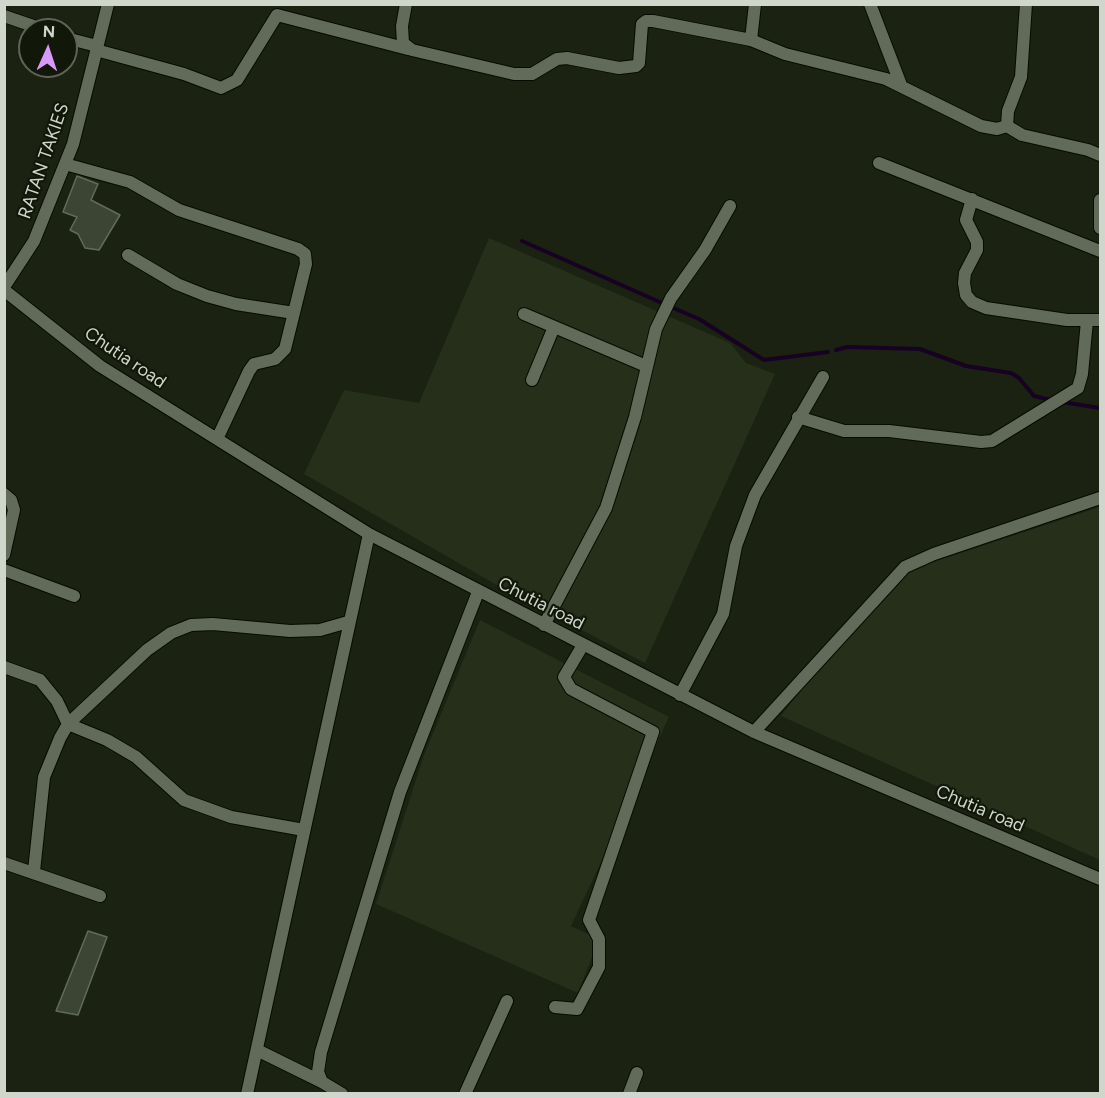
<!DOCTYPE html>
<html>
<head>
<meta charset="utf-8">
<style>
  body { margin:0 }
  #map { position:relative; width:1105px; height:1098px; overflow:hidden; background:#1b2212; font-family:Figtree,sans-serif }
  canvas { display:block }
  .frame { position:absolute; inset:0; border:6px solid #d1d6cc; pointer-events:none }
  .north { position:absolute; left:18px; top:18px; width:60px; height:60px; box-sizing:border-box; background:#121809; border:2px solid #5e6457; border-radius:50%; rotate:3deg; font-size:16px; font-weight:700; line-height:24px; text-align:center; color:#d1d6cc }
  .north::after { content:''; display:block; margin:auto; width:21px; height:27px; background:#d89af8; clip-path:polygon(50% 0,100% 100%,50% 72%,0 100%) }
</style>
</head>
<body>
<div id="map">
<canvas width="1105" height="1098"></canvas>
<div class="frame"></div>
<div class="north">N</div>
</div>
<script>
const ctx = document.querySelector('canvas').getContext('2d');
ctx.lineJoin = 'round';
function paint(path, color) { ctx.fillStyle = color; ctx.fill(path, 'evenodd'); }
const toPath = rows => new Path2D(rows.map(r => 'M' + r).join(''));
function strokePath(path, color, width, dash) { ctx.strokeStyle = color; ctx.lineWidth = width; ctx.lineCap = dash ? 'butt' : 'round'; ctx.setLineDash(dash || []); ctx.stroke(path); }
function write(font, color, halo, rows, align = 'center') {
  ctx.font = font + ' Figtree,sans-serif'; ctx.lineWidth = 4.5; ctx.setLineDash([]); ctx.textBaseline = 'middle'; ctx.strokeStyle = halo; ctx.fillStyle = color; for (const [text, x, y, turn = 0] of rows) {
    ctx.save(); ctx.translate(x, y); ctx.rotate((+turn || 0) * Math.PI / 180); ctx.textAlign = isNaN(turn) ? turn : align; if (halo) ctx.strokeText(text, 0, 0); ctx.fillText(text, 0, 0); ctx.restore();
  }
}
paint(toPath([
  [489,238,730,343,746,363,775,374,645,663,514,595,304,474,344,390,419,403],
  [1100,507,1100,860,781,716,888,577],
  [480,620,669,717,571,926,599,939,578,993,376,904,424,755]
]), '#262f1a');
strokePath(toPath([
  [522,241,662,303],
  [671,307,699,319,764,360,828,352],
  [836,350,847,347,920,349,966,366,1011,373,1019,378,1034,396,1051,400],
  [1062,402,1100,408]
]), '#180223', 4);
const building = toPath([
  [77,176,98,184,91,200,120,215,99,250,85,248,78,234,70,230,77,217,63,212,77,176],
  [88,931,107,937,78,1015,56,1011,88,931]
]);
paint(building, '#3c4434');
strokePath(building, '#626b59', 1.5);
const minor = toPath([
  [406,4,402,26,403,43,412,50,514,74,532,74,557,59,567,58,619,68,636,66,639,63,642,24,646,21,653,21,751,40,785,54,886,79,981,126,997,129,1007,126],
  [870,4,901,85],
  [1026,4,1021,77,1008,111,1007,126,1022,135,1088,150,1100,155],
  [4,16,45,30],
  [66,38,97,46],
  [751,40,755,4],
  [96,50,184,74,221,88,237,80,277,15,408,49],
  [879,163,1100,251],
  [65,164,130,182,179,210,298,249,305,254,306,264,285,349,275,359,254,364,249,371,217,439],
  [972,199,966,220,977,242,977,250,965,273,964,283,966,295,972,302,986,308,1067,320,1100,320],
  [1100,200,1100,228],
  [128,255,177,284,207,296,236,304,294,313],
  [4,287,34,241,73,144,108,4],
  [4,290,100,366,369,534,754,732,1100,879],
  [524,314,646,366],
  [532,380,554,327],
  [798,417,844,431,889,431,981,442,992,441,1078,388,1082,374,1087,321],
  [4,494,11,500,14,510,4,555],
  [4,570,74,596],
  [544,625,606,508,635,417,656,329,671,298,705,250,730,206],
  [4,667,40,680,57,701,68,724,107,740,136,757,184,800,231,817,304,830],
  [680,695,723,614,736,546,755,495,823,377],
  [754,732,905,567,934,554,1100,498],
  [4,863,100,896],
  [34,871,44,777,60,738,68,724,147,650,171,633,191,625,213,624,290,631,320,630,348,622],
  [555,1007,577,1009,599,967,599,939,589,920,653,732,571,689,564,677,583,645],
  [257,1050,322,1082],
  [247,1094,369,534],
  [342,1094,322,1082,318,1072,321,1052,400,792,478,592],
  [465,1094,507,1001],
  [629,1094,637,1073]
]);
strokePath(minor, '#060b01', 14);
strokePath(minor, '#626b59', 12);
write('18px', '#d1d6cc', '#121809', [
  ["RATAN TAKIES",44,161,-71],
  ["Chutia road",125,358,34],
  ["Chutia road",541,604,27],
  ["Chutia road",980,809,23]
]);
</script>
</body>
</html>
